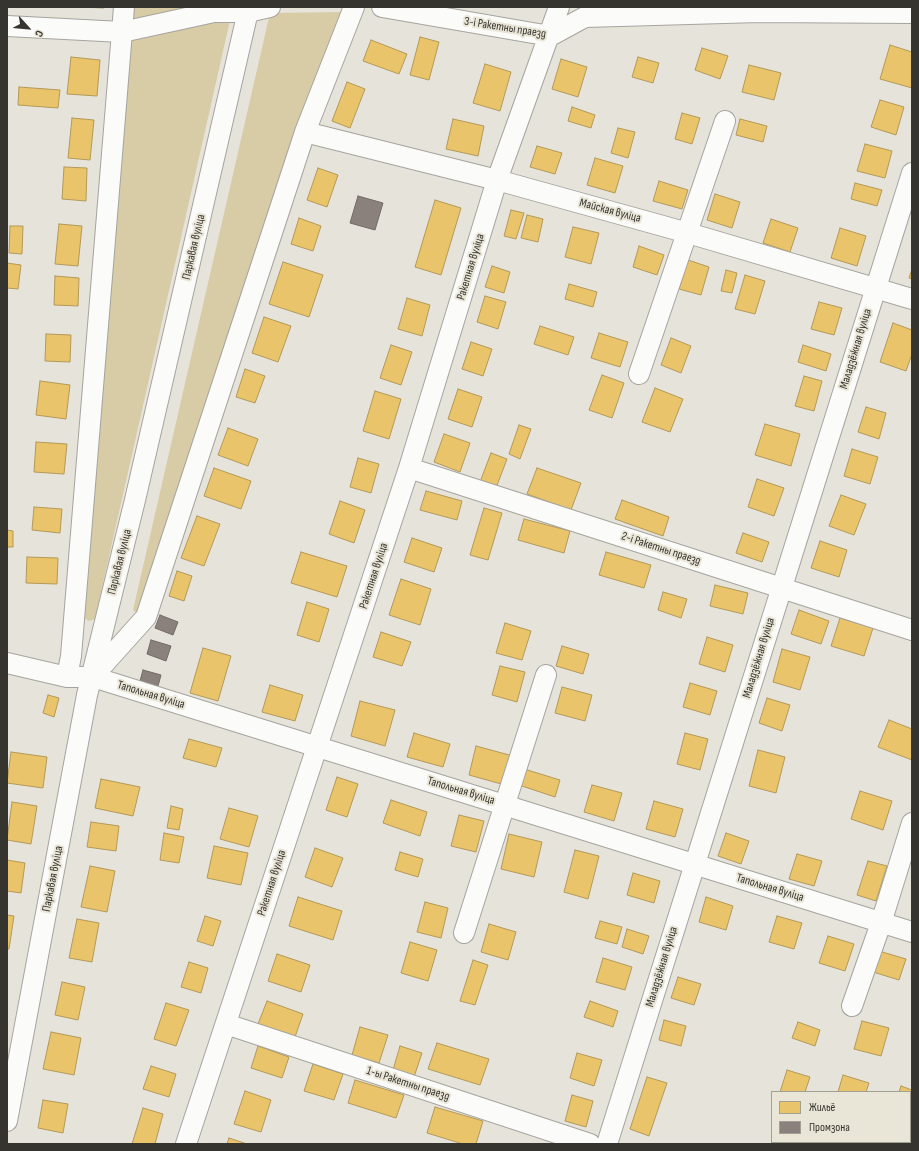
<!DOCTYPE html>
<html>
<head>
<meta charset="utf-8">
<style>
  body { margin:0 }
  #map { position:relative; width:919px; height:1151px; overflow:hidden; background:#e6e3db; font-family:"Sofia Sans Condensed",sans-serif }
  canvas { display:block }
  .frame { position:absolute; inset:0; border:8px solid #36342f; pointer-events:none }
  .legend { position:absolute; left:771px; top:1091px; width:140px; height:52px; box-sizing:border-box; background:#eae6d7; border:1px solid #a29f94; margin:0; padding:5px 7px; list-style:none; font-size:12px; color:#36342f }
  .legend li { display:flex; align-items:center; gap:8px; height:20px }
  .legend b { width:20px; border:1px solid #a29f94 }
  .north { position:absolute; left:8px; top:8px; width:40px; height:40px; -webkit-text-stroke:3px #eae6d7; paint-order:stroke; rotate:117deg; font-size:11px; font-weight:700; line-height:16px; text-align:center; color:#36342f }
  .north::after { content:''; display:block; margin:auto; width:14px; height:18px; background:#36342f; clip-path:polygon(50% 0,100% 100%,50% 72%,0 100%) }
</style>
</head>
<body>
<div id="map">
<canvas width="919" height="1151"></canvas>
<div class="frame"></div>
<ul class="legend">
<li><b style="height:11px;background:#e9c46a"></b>Жильё</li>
<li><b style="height:11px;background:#8a817c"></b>Промзона</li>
</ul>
<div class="north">С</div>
</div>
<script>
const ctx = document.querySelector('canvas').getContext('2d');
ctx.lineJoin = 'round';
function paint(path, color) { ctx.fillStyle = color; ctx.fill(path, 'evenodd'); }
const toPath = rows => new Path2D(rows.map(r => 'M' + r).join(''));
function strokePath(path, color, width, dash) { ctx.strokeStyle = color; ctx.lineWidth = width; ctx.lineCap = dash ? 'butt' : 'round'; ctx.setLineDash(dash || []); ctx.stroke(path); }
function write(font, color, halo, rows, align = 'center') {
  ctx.font = font + ' "Sofia Sans Condensed",sans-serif'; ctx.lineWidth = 4; ctx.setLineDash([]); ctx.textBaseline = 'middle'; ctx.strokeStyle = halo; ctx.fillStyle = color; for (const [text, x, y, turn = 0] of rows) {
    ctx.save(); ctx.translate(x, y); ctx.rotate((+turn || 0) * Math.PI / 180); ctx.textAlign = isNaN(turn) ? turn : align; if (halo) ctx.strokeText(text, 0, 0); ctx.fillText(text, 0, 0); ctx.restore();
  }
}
paint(toPath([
  [131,7,233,7,96,614,95,619,89,621,81,616],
  [346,12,139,615,133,610,270,13]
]), '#d7cca6');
const homes = toPath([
  [79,7,104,7,104,8,79,7],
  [420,37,439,42,429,80,410,75,420,37],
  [371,40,407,54,399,74,363,61,371,40],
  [890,45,912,52,912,88,880,79,890,45],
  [702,48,728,56,720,79,695,70,702,48],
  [71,57,100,60,97,96,67,94,71,57],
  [638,57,659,63,653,83,632,77,638,57],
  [561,59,587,67,578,97,552,89,561,59],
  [485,64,511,72,500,111,473,103,485,64],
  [749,65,781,73,774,100,742,92,749,65],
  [347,82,365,89,350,128,332,121,347,82],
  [19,87,60,90,58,108,18,105,19,87],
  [880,100,904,107,896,135,871,127,880,100],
  [572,107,595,115,591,128,568,121,572,107],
  [682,113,700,118,692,144,675,139,682,113],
  [72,118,94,120,90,160,68,158,72,118],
  [453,119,484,126,478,156,446,149,453,119],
  [740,119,767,126,763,142,736,135,740,119],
  [618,128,635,132,628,158,611,153,618,128],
  [865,144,892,151,885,178,857,171,865,144],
  [537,146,562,153,555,174,530,167,537,146],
  [595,158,623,166,615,193,587,185,595,158],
  [64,167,87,168,86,201,62,199,64,167],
  [318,168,338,175,327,207,307,200,318,168],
  [659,181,688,190,682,209,653,201,659,181],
  [855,183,882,190,877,206,851,199,855,183],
  [715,194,740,202,732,228,707,220,715,194],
  [435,200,461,208,441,275,415,267,435,200],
  [511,210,524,213,516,239,504,236,511,210],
  [527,215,543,219,538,242,521,238,527,215],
  [299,218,321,226,313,251,291,244,299,218],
  [771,219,798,228,790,252,763,243,771,219],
  [59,224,82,226,78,266,55,264,59,224],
  [10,226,23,226,22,254,9,253,10,226],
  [573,227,599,233,591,264,565,257,573,227],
  [840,228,866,236,857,266,831,258,840,228],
  [639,246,664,255,657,275,633,267,639,246],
  [688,260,709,267,701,295,679,289,688,260],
  [283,262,323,275,309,317,269,304,283,262],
  [7,263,21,265,18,289,7,288,7,263],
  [492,266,510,272,504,293,485,287,492,266],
  [912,269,912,279,909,278,912,269],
  [726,270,737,273,732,293,721,291,726,270],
  [745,275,765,281,755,314,735,309,745,275],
  [55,276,79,278,78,306,54,305,55,276],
  [569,284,597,292,593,307,565,299,569,284],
  [485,296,506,302,498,329,477,322,485,296],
  [407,298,430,305,422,336,398,329,407,298],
  [819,302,842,308,834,335,811,329,819,302],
  [264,317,291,326,278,362,252,353,264,317],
  [893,323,912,330,912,354,906,371,880,362,893,323],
  [540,326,574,337,568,355,534,344,540,326],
  [599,333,628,342,620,367,591,358,599,333],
  [46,334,71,335,70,362,45,361,46,334],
  [671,338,691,346,681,373,661,365,671,338],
  [471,342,492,349,483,376,462,369,471,342],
  [391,345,412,352,401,385,380,378,391,345],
  [803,345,831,354,826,371,798,362,803,345],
  [245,369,265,376,255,403,236,397,245,369],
  [602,375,624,383,612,418,589,410,602,375],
  [804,376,822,381,814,411,795,406,804,376],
  [40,381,70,385,66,419,36,415,40,381],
  [655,388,683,399,670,432,642,422,655,388],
  [458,389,482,397,472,427,448,419,458,389],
  [375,391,401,399,389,439,363,431,375,391],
  [866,407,886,413,879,439,858,432,866,407],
  [765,424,800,434,791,466,755,455,765,424],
  [519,425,531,429,520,459,509,454,519,425],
  [228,428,258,439,248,466,218,455,228,428],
  [444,434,470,443,460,472,434,462,444,434],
  [36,442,67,444,64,474,34,472,36,442],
  [852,449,878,457,870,484,844,476,852,449],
  [491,453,507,459,496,488,480,482,491,453],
  [358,458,379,464,371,493,350,487,358,458],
  [214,468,251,481,241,509,204,496,214,468],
  [537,468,581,483,571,510,527,494,537,468],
  [757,479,784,488,774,516,748,507,757,479],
  [426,491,462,501,457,520,420,510,426,491],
  [841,495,866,504,854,535,829,526,841,495],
  [622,500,669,517,663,536,615,519,622,500],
  [340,501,365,510,354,543,329,534,340,501],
  [34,507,62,509,60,533,32,530,34,507],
  [484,508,502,513,488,560,470,555,484,508],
  [197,516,220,524,204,566,181,558,197,516],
  [524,519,570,531,564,553,518,540,524,519],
  [7,530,13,531,13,547,7,547,7,530],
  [743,533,769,542,762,562,736,553,743,533],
  [412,538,442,548,434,572,404,562,412,538],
  [820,541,847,550,839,577,811,568,820,541],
  [301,552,347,566,337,597,291,583,301,552],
  [606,552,651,565,644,588,599,575,606,552],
  [27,557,58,558,57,584,26,583,27,557],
  [177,571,192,576,184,601,169,596,177,571],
  [401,579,431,589,420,625,389,615,401,579],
  [715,585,748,593,743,614,710,606,715,585],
  [663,592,687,599,681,618,658,610,663,592],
  [307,602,329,609,319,642,297,635,307,602],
  [799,610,829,621,821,644,791,634,799,610],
  [840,618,873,628,864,656,831,646,840,618],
  [505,623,531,631,522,660,496,653,505,623],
  [381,632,411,642,402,666,373,657,381,632],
  [707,637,733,645,725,672,699,664,707,637],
  [562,646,589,654,583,674,556,666,562,646],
  [203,648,231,656,218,701,190,693,203,648],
  [782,649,810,657,800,690,773,682,782,649],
  [500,666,525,672,517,702,492,695,500,666],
  [690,683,717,691,710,715,683,707,690,683],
  [270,685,303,695,295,721,262,712,270,685],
  [562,687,592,695,585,721,555,713,562,687],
  [48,695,59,698,54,717,43,713,48,695],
  [767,698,790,705,782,731,759,723,767,698],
  [360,701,395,710,385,746,351,736,360,701],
  [889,720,912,729,912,760,878,747,889,720],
  [414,733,450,744,443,767,407,757,414,733],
  [685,733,708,739,700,770,677,764,685,733],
  [189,739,222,748,216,767,183,758,189,739],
  [476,746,513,756,505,785,469,775,476,746],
  [758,750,785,757,776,793,749,786,758,750],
  [11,752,47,757,43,788,7,783,11,752],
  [524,769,560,780,555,797,519,785,524,769],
  [337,777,358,784,347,817,326,810,337,777],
  [101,779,140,787,133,816,95,808,101,779],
  [592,785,622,793,614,821,584,812,592,785],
  [860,791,892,801,883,830,851,819,860,791],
  [391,800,427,812,420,836,383,823,391,800],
  [654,801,683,809,675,837,646,829,654,801],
  [12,802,37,806,31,844,7,840,12,802],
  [171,806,183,809,179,830,167,828,171,806],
  [229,808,258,816,249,847,220,839,229,808],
  [459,815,484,821,476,852,451,846,459,815],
  [91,822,119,826,116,851,87,847,91,822],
  [164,833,184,837,179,863,160,860,164,833],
  [726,833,749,841,741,864,718,856,726,833],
  [509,834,542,842,534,877,501,869,509,834],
  [214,846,248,853,241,885,207,878,214,846],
  [315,848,343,858,332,887,305,877,315,848],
  [575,850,599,856,588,899,564,892,575,850],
  [400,852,423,859,418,877,395,870,400,852],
  [797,854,822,861,814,886,789,879,797,854],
  [7,860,25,863,21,893,7,891,7,860],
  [868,861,887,866,876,901,857,895,868,861],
  [90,866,115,871,107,912,81,907,90,866],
  [633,873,660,881,654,903,627,895,633,873],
  [298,897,342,911,333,940,289,926,298,897],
  [706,897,733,906,726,930,699,922,706,897],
  [425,902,448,908,441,938,417,932,425,902],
  [7,915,14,916,9,949,7,949,7,915],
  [205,916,221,921,213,946,197,941,205,916],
  [777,916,802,923,794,949,769,942,777,916],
  [77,919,99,923,92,962,69,958,77,919],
  [600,921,622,927,617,944,595,938,600,921],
  [489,924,516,932,508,960,481,952,489,924],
  [627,929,649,936,643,954,622,947,627,929],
  [828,936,854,944,845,971,819,963,828,936],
  [410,942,437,950,428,981,401,973,410,942],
  [879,951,906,959,899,980,873,972,879,951],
  [277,954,310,965,301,992,268,981,277,954],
  [603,958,632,967,625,990,596,982,603,958],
  [473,960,488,965,475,1005,460,1001,473,960],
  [189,962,208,968,201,993,181,987,189,962],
  [678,977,701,984,694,1005,671,998,678,977],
  [62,982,85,987,78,1020,55,1015,62,982],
  [267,1001,303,1014,295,1037,258,1024,267,1001],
  [590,1001,618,1011,613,1027,584,1017,590,1001],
  [166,1003,189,1010,176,1046,154,1039,166,1003],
  [664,1020,686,1026,681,1046,659,1040,664,1020],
  [862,1021,889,1028,881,1056,854,1049,862,1021],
  [798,1022,820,1030,815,1046,792,1038,798,1022],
  [360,1027,388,1035,379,1063,352,1055,360,1027],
  [51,1032,81,1038,74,1075,43,1069,51,1032],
  [437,1043,489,1059,480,1085,428,1069,437,1043],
  [258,1046,289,1057,282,1078,251,1068,258,1046],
  [400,1046,422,1053,414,1077,393,1070,400,1046],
  [577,1053,602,1060,594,1086,570,1078,577,1053],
  [313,1064,343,1074,334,1100,304,1091,313,1064],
  [151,1066,176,1074,169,1097,143,1089,151,1066],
  [787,1070,810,1077,805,1092,780,1092,787,1070],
  [843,1075,869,1083,866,1092,838,1092,843,1075],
  [647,1077,667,1083,649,1136,630,1129,647,1077],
  [355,1080,404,1095,396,1118,348,1103,355,1080],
  [901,1086,912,1090,910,1105,910,1092,899,1092,901,1086],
  [245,1091,271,1100,261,1132,234,1124,245,1091],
  [572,1095,593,1101,586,1127,565,1121,572,1095],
  [43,1100,68,1104,63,1133,38,1128,43,1100],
  [435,1107,483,1121,476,1144,463,1144,427,1133,435,1107],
  [143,1108,163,1114,155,1144,132,1144,143,1108],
  [229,1138,247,1144,227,1144,229,1138]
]);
paint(homes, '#e9c46a');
strokePath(homes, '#b39958', 1);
const industry = toPath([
  [358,196,383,203,375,230,350,223,358,196],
  [160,615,178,622,173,635,155,628,160,615],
  [151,640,171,646,166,661,147,654,151,640],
  [143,670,161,675,158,686,140,681,143,670]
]);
paint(industry, '#8a817c');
strokePath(industry, '#716a65', 1);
const minor = toPath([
  [382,7,550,36,585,17,759,12,912,13],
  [7,26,122,32,214,12,248,12,270,7],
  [305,132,497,180,688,233,912,299],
  [639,374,725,121],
  [409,468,912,630],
  [7,663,67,677,93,677,912,932],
  [94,675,146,617,305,132,354,7],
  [67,677,71,656,124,7],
  [464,933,546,675],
  [852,1006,881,923,912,823],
  [226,1024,590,1144],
  [7,1121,87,695,135,500,249,7],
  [186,1144,409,468,497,180,559,7],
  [607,1144,912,173]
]);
strokePath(minor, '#a6a49e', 22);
strokePath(minor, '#fbfbfa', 20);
write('12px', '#36342f', '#eae6d7', [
  ["3-і Ракетны праезд",505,28,9],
  ["Майская вуліца",610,211,15],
  ["Паркавая вуліца",194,247,-77],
  ["Ракетная вуліца",471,267,-73],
  ["Маладзёжная вуліца",856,349,-73],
  ["2-і Ракетны праезд",661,549,18],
  ["Паркавая вуліца",120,562,-76],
  ["Ракетная вуліца",374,576,-72],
  ["Маладзёжная вуліца",759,658,-73],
  ["Тапольная вуліца",151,695,17],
  ["Тапольная вуліца",461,791,17],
  ["Паркавая вуліца",53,879,-79],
  ["Ракетная вуліца",272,883,-72],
  ["Тапольная вуліца",770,888,17],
  ["Маладзёжная вуліца",662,967,-73],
  ["1-ы Ракетны праезд",408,1084,18]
]);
</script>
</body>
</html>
